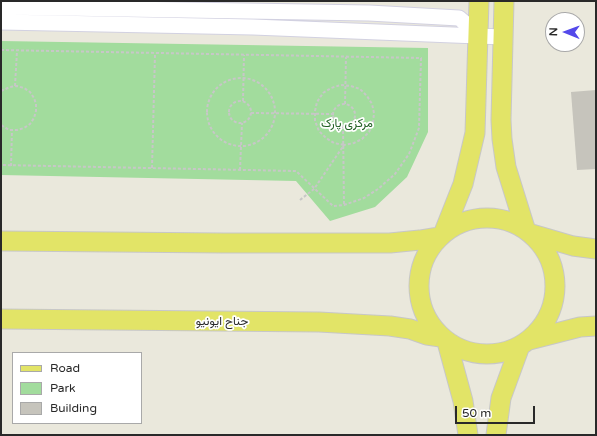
<!DOCTYPE html>
<html>
<head>
<meta charset="utf-8">
<style>
  body { margin:0 }
  #map { position:relative; width:597px; height:436px; overflow:hidden; background:#eae8dc; font-family:"Varela Round",sans-serif }
  canvas { display:block }
  .frame { position:absolute; inset:0; border:2px solid #292929; pointer-events:none }
  .legend { position:absolute; left:12px; top:352px; width:130px; height:72px; box-sizing:border-box; background:#fff; border:1px solid #a9a9a9; margin:0; padding:5px 7px; list-style:none; font-size:12px; color:#292929 }
  .legend li { display:flex; align-items:center; gap:8px; height:20px }
  .legend b { width:20px; border:1px solid #a9a9a9 }
  .north { position:absolute; left:545px; top:12px; width:40px; height:40px; box-sizing:border-box; background:#fff; border:1px solid #a9a9a9; border-radius:50%; rotate:271deg; font-size:11px; font-weight:700; line-height:16px; text-align:center; color:#292929 }
  .north::after { content:''; display:block; margin:auto; width:14px; height:18px; background:#5449ea; clip-path:polygon(50% 0,100% 100%,50% 72%,0 100%) }
  .scale { position:absolute; left:455px; top:406px; width:80px; height:18px; box-sizing:border-box; border:2px solid #292929; border-top:0; padding-left:5px; font-size:12px; line-height:14px; white-space:nowrap; color:#292929; -webkit-text-stroke:3px #fff; paint-order:stroke }
</style>
</head>
<body>
<div id="map">
<canvas width="597" height="436"></canvas>
<div class="frame"></div>
<ul class="legend">
<li><b style="height:5px;background:#e2e467"></b>Road</li>
<li><b style="height:11px;background:#a2dc9d"></b>Park</li>
<li><b style="height:11px;background:#c6c4bc"></b>Building</li>
</ul>
<div class="north">N</div>
<div class="scale">50 m</div>
</div>
<script>
const ctx = document.querySelector('canvas').getContext('2d');
ctx.lineJoin = 'round';
function paint(path, color) { ctx.fillStyle = color; ctx.fill(path, 'evenodd'); }
const toPath = rows => new Path2D(rows.map(r => 'M' + r).join(''));
function strokePath(path, color, width, dash) { ctx.strokeStyle = color; ctx.lineWidth = width; ctx.lineCap = dash ? 'butt' : 'round'; ctx.setLineDash(dash || []); ctx.stroke(path); }
function write(font, color, halo, rows, align = 'center') {
  ctx.font = font + ' "Varela Round",Vazirmatn,sans-serif'; ctx.lineWidth = 3.5; ctx.setLineDash([]); ctx.textBaseline = 'middle'; ctx.strokeStyle = halo; ctx.fillStyle = color; for (const [text, x, y, turn = 0] of rows) {
    ctx.save(); ctx.translate(x, y); ctx.rotate((+turn || 0) * Math.PI / 180); ctx.textAlign = isNaN(turn) ? turn : align; if (halo) ctx.strokeText(text, 0, 0); ctx.fillText(text, 0, 0); ctx.restore();
  }
}
paint(toPath([
  [1,41,428,48,428,132,407,177,375,207,330,221,296,181,1,175]
]), '#a2dc9d');
paint(toPath([
  [596,90,596,169,577,170,571,92]
]), '#c6c4bc');
const minor = toPath([
  [1,7,369,13,459,18,479,35],
  [1,22,253,27,503,37]
]);
const major = toPath([
  [504,1,501,120,502,139,506,167,525,228],
  '419 286a68 68 0 1 1 136 0a68 68 0 1 1-136 0Z',
  [444,232,463,184,475,133,479,1],
  [532,234,573,246,596,249],
  [1,241,223,243,390,243,420,240,438,237],
  [1,319,319,322,390,326,410,329,427,335,441,337],
  [529,340,580,327,596,326],
  [447,342,463,401,468,435],
  [496,435,501,398,520,346]
]);
strokePath(minor, '#d2d1e1', 17);
strokePath(major, '#c7c7c7', 21);
strokePath(toPath([
  [1,50,421,58,419,128,409,154,395,174,378,189,364,198,344,205,333,206,296,171,1,165],
  '207 112a34 34 0 1 1 68 0a34 34 0 1 1-68 0Z',
  [15,86,17,51],
  [1,91,10,87,17,86,24,88,30,92,34,98,36,104,36,111,34,118,30,124,24,128,17,130,9,130,1,125],
  [243,101,244,55],
  '229 112a11 11 0 1 1 22 0a11 11 0 1 1-22 0Z',
  '333 115a11 11 0 1 1 22 0a11 11 0 1 1-22 0Z',
  [345,104,346,57],
  [251,113,332,114],
  [343,126,344,205],
  [11,166,12,130],
  [152,168,155,54],
  [240,170,242,123],
  [300,200,314,189,344,145,354,143,362,139,369,132,373,123,374,113,372,104,367,96,360,89,351,86,341,85,331,88,323,93,317,102,315,111,315,121,319,131,326,138,334,143,344,145]
]), '#c7c7c7', 2, [3, 2]);
strokePath(minor, '#fff', 15);
strokePath(major, '#e2e467', 19);
write('12px', '#205f23', '#fff', [
  ["مرکزی پارک",347,124]
]);
write('12px', '#292929', '#fff', [
  ["جناح ایونیو",222,322]
]);
</script>
</body>
</html>
